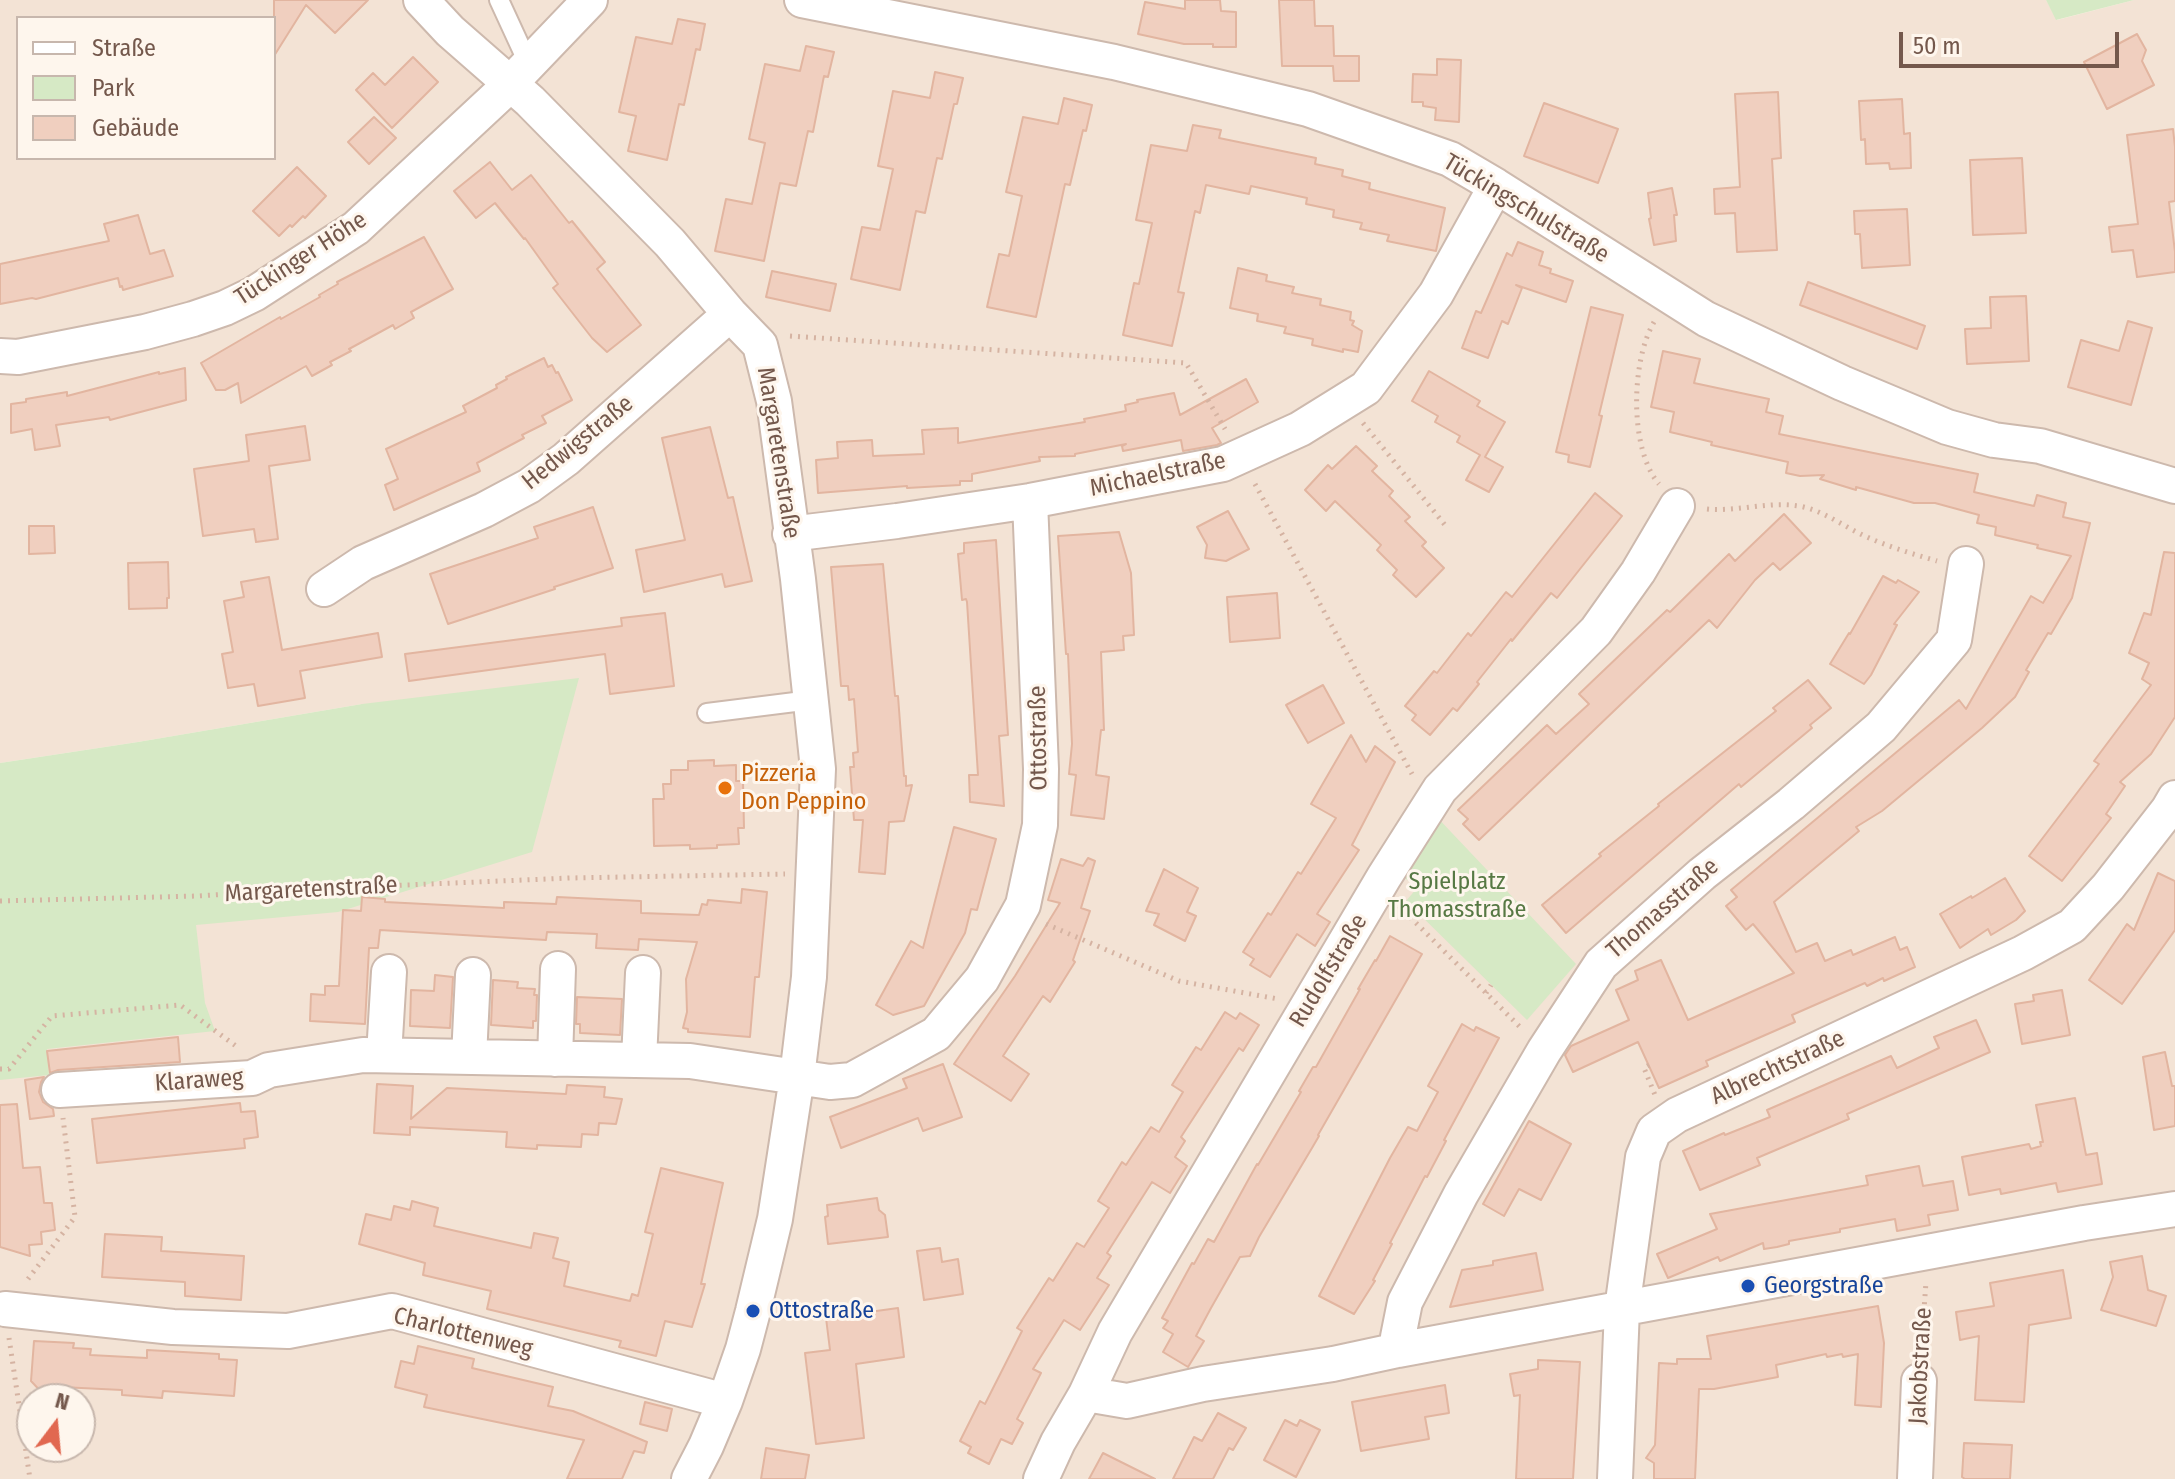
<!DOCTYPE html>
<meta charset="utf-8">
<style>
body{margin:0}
#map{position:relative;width:2175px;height:1479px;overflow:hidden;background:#fcf2e6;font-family:"Fira Sans Condensed",sans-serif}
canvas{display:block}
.legend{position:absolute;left:16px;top:16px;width:260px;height:144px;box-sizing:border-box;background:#fef6ed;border:2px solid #c7b7ad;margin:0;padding:10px 14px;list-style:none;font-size:24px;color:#74584c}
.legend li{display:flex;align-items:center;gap:16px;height:40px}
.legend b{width:40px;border:2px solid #c7b7ad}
.north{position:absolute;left:16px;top:1383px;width:80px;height:80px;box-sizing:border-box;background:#fef6ed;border:2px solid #c7b7ad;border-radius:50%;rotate:16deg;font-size:22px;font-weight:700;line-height:32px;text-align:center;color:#74584c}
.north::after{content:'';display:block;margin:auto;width:28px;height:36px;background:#e16850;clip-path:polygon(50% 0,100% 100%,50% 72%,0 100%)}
.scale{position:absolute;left:1899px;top:32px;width:220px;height:36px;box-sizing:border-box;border:4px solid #74584c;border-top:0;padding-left:10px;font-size:24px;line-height:28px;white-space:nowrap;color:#74584c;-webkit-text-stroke:6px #fef6ed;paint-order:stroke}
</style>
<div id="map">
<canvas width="2175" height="1479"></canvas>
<ul class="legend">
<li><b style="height:10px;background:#fff"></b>Straße</li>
<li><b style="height:22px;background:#d6e9c5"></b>Park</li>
<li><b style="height:22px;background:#f0cfbf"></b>Gebäude</li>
</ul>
<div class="north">N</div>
<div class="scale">50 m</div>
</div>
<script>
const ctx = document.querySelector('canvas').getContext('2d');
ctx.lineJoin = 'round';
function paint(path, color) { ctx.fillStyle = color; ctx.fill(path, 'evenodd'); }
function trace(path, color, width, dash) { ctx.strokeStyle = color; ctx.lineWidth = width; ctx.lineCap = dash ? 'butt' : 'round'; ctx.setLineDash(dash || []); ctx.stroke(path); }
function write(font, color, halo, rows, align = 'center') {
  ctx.font = font + ' "Fira Sans Condensed",sans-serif'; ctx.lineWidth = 6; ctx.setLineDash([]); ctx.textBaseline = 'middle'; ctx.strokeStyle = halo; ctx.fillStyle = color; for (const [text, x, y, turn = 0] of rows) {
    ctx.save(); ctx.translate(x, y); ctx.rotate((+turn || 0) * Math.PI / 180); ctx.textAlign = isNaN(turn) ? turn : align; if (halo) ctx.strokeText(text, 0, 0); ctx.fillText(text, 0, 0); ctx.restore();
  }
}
paint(new Path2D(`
 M0 0H2046L2057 20 2134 0H2175V1479H0V977L362 704 138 742 0 763ZM18 18H274V158H18ZM32 1399H80V1447H32Z`), '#f3e3d5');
paint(new Path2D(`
 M2046 0H2134L2056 20Z
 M579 678 532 852 338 912 196 925 205 1003 215 1031 47 1049 49 1075 0 1080V763L138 742 362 704Z
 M1434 814 1576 964 1527 1020 1406 901 1417 888 1399 873Z`), '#d6e9c5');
const building = new Path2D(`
 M274 0H368L335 33 306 5 274 56Z
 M1185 0H1220L1221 11 1236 12V47H1213V44H1184L1138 34 1145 2 1185 9Z
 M1279 0H1314L1315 26H1333L1334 56H1359V81H1334L1333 66H1282Z
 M678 19 705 24 700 50 696 49 684 105 679 104 667 160 628 151 636 116 619 112 636 37 672 44Z
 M2137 34 2146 50 2142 61 2154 85 2107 109 2084 62Z
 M806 46 834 52 828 77 824 76 813 132 808 131 796 186 780 183 764 261 715 251 726 199 752 204 765 143 749 139 765 64 800 71Z
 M413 57 438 82 392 128 356 90 373 73 385 85Z
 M1437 59 1461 60 1459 122 1435 120 1436 108 1423 106V102H1412L1413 74 1437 75Z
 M935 72 963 78 957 104H954L942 159 937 158 925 213 916 211 900 290 851 279 862 227 880 230 893 169 878 166 893 91 930 98Z
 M1778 92 1781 158 1772 159 1777 250 1737 252 1735 213 1715 214 1714 189 1740 187 1735 94Z
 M1064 98 1092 105 1086 131 1083 130 1070 185 1065 184 1036 317 987 307 999 254 1009 256 1022 196 1006 192 1023 117 1058 124Z
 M1902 99 1904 134 1910 133 1911 168 1890 169 1889 163 1866 164 1865 139 1861 140 1859 101Z
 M1544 103 1618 129 1598 183 1524 156Z
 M374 117 396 138 369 164 348 142Z
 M1193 125 1221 130 1219 138 1316 158 1315 164 1343 170 1342 176 1370 183 1369 189 1445 208 1436 251 1387 241 1389 235 1360 229 1362 223 1333 217 1334 210 1306 204 1307 198 1251 186 1249 194 1206 185 1200 213 1195 211 1178 292 1184 293 1172 346 1123 335 1134 283 1139 284 1152 223 1136 220 1151 145 1187 151Z
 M2173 129 2175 147V201L2169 202 2175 252V272L2137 277 2133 250 2112 252 2109 227 2138 224 2127 135Z
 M2022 158 2026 233 1973 235 1970 160Z
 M490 162 512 190 531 175 569 223 572 221 605 262 597 269 641 325 607 352 592 338 553 288 558 284 525 238 524 239 495 203 476 218 454 191Z
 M297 167 326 196 305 218 303 216 292 227 290 225 279 236 253 211Z
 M1672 188 1677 215H1674L1676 241 1654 245 1649 219 1651 218 1648 193Z
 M1907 209 1910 265 1862 268 1860 234H1855L1854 211Z
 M138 215 150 254 164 250 173 276 123 290 122 286 120 287 118 278 36 299 32 298 0 304V264L109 241 104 224Z
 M424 237 453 289 411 312 414 318 395 329 393 325 349 349 351 351 330 362 332 365 312 376 306 366 241 403 238 383 225 390H216L201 363 280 317 281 319 320 297 319 295 338 284 337 282Z
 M1518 242 1543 252 1539 265 1551 269 1550 273 1573 281 1566 302 1516 285 1522 288 1508 324 1502 321 1488 358 1462 348 1476 311 1481 313 1507 253 1512 256Z
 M1238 268 1267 275 1266 281 1294 287 1292 293 1321 299 1320 305 1351 312 1350 320 1354 321 1352 325 1362 331 1358 352 1343 349V352L1312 345 1313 339 1284 333 1286 327 1257 321 1258 314 1230 308Z
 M772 271 836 284 830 311 766 297Z
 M1808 282 1925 326 1917 349 1800 305Z
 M2026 296 2029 361 1967 364 1965 329 1991 328 1990 297Z
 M1591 307 1623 315 1599 415 1602 416 1590 467 1568 462 1569 455 1556 452Z
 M2128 321 2152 328 2131 405 2068 387 2081 340 2119 351Z
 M1663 351 1700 359 1694 383 1769 399 1766 412 1783 416 1779 434 1978 474 1974 492 2034 506 2037 495 2066 503 2063 517 2090 523 2072 598 2051 634 2048 633 2026 670 2029 672 2015 697 1982 728 1882 811 1856 827 1859 831 1774 902 1796 952 1817 943 1825 961 1851 950 1853 955 1895 937 1900 950 1907 947 1915 967 1884 981 1883 978 1867 986 1865 983 1792 1015 1795 1022 1706 1061 1708 1066 1659 1088 1638 1042 1573 1072 1565 1055 1571 1046 1629 1020 1616 990 1638 980 1635 971 1661 960 1688 1020 1794 973 1753 924 1746 930 1726 906 1737 897 1731 890 1959 700 1966 709 2031 596 2043 603 2071 556 2037 548 2038 545 1995 535 1996 527 1977 523 1979 515 1935 503H1914L1856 487V490L1820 479 1824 475 1800 476 1786 473 1788 462 1711 445 1712 442 1670 432 1674 412 1651 407Z
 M544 358 548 367 552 365 556 373 558 372 572 400 542 416 546 423 522 435 524 438 477 463 480 471 394 510 385 485 398 479 386 449 466 412 463 406 497 388 496 385 507 379 506 377Z
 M185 368 186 400 110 420 109 417 56 425 60 446 35 450 32 429 11 433V404L26 402V399L67 392V396L159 372V374Z
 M1429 371 1480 401 1477 406 1505 422 1485 457 1503 467 1489 492 1466 480 1480 455 1457 442 1460 436 1435 422 1438 416 1412 401Z
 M1246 379 1258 402 1212 428 1221 443 1217 445 1183 451 1181 440 1123 451 1122 446 1126 444 1075 454V456L1039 457 1040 461 972 474V481H960V485L907 488V486L818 493 816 460 838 458 837 442 872 440 873 456 924 454 922 430 958 428V443L1085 422 1084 419 1126 411 1125 405 1138 402 1137 400 1174 393 1180 415Z
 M305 426 310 460 269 466 278 539 256 542 254 529 203 536 194 469 249 461 246 435Z
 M710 427 728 498 733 497 752 581 725 587 722 574 644 592 636 550 685 540 662 438Z
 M1356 446 1377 466 1372 471 1393 491 1389 496 1410 517 1405 521 1426 542 1422 546 1444 568 1416 597 1393 575 1397 570 1377 550 1381 545 1335 501 1326 511 1305 490 1328 465 1332 469Z
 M1595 493 1622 516 1557 598 1551 593 1512 641 1511 639 1477 682 1479 684 1457 711 1453 708 1430 735 1412 720 1416 715 1405 706 1434 671 1437 673 1468 633 1471 636 1506 592 1512 597Z
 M593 507 613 568 554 587 555 589 448 624 430 574 538 538 534 527Z
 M1228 511 1249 549 1226 561 1205 558 1207 545 1197 527Z
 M1784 514 1811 543 1780 570 1773 563 1755 580 1717 628 1709 620 1479 840 1463 824 1468 819 1458 810 1547 725 1556 734 1589 704 1579 694 1667 610 1670 612 1729 554 1735 561Z
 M29 526H54L55 553 29 554Z
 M1119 532 1131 573 1134 635 1123 636 1124 650 1101 652 1104 730H1101L1096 775 1109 777 1104 819 1071 815 1076 775 1069 774 1072 744 1068 654H1066L1058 536Z
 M996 540 1008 735 999 736 1004 806 970 802 969 775H978L967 602 966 599 962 600 958 554 964 553V543Z
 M2164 552 2175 553V717L2151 754 2120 782 2125 786 2106 814 2111 818 2062 881 2029 856 2099 764 2094 761 2151 685 2142 679 2149 663 2129 653 2144 613 2151 615Z
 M168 562 169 598H167V608L129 609 128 563Z
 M883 564 895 696H898L904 776H906V786L912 785 904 821 889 822 885 874 859 872 863 820H854L850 767H854L853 753 858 752 854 699 849 700 848 686H841L831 567Z
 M1883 576 1896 583 1898 580 1919 592 1894 624 1897 625 1871 675 1864 684 1830 664 1849 633 1850 634Z
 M269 577 282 650 378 633 382 657 300 671 305 698 258 706 254 684 228 688 222 654 233 652 224 601 244 597 241 582Z
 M1277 593 1280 638 1230 642 1227 597Z
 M665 613 674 686 610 694 605 654 409 681 405 654 622 626 621 618Z
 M1808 680 1831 708 1810 725 1812 728 1741 787 1739 784 1566 933 1542 905 1601 856 1599 854 1659 806 1658 804 1776 711 1773 708Z
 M1323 685 1344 723 1308 743 1286 705Z
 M1351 735 1366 762 1375 746 1395 762 1352 845 1359 850 1317 914 1330 922 1315 946 1297 934 1270 977 1250 965 1254 959 1243 952 1268 913 1271 915 1298 872 1301 874 1336 818 1311 804Z
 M714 760V766L736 765V781H743L744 828H738L739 844 717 845V848L690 849V845L654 846 653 799H664L663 784H671V770H688V761Z
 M954 827 996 839 977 910 971 909 965 933 924 1006 893 1015 876 1005 911 941 923 948Z
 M1088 858 1095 861 1081 908 1090 911 1073 960 1075 962 1050 1002 1043 996 1003 1056 1029 1074 1011 1101 954 1064 1015 976 1060 903 1048 900 1061 859 1083 866Z
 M1164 869 1198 888 1187 912 1196 916 1185 941 1154 925 1159 914 1146 911Z
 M2158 873 2175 881V930L2122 1004 2089 980 2127 924 2134 930Z
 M2005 878 2025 911 2016 920 1991 935 1988 929 1960 948 1940 914 1971 896 1972 898Z
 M742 889 767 892 759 977H755L750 1037 688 1032V1029L683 1028 687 1012 686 979 697 942 639 939 638 950 596 948 597 934 547 932 546 940 380 930 378 948H369L365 1024 310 1021 311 994 325 995V986H339L343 910 361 911 362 897 385 899V902L504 908V902L556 904 557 897 641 901V913L699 915 702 904 707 905 708 900 741 903Z
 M1390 936 1422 954 1318 1135 1319 1136 1312 1148 1259 1237 1250 1256 1240 1257 1211 1308 1196 1336 1204 1341 1188 1367 1163 1352 1173 1334 1163 1328 1168 1321 1162 1318 1192 1263 1194 1264 1208 1239 1214 1242 1257 1164 1258 1165 1301 1092 1299 1091 1313 1067H1316L1360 989H1358L1375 960 1376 961Z
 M435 975 453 977 450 1028 410 1026 411 990 434 991Z
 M493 980 518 982 517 988 535 989 534 995H537L536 1021H533V1028L491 1025Z
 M2062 990 2070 1035 2022 1044 2015 1004 2034 1001 2033 995Z
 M577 997 622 999 620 1035 580 1033V1024H576Z
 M1225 1012 1236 1019 1240 1013 1259 1025 1243 1051 1239 1048 1181 1137 1185 1141 1175 1157 1187 1166 1170 1193 1152 1182 1107 1253 1111 1256 1097 1278 1109 1285 1080 1330 1064 1320 1033 1369 1041 1373 1017 1419 1023 1423 1012 1444 1001 1439 989 1464 968 1453 971 1447 960 1441 980 1401 985 1404 1022 1331 1017 1328 1049 1278 1053 1281 1077 1243 1084 1247 1109 1208 1098 1201 1122 1162 1126 1165 1151 1127 1159 1132 1183 1092 1172 1085 1196 1047 1201 1050Z
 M1976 1020 1990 1052 1847 1114 1849 1119 1757 1158 1760 1165 1700 1190 1683 1151 1724 1133 1725 1135 1770 1117 1767 1110 1891 1056 1897 1068 1939 1048 1934 1037Z
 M1462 1024 1474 1031 1476 1027 1499 1038 1444 1140 1446 1141 1427 1177 1425 1176 1390 1243 1392 1244 1373 1280 1375 1281 1354 1314 1319 1296 1390 1158 1408 1127 1417 1131 1438 1092 1428 1086Z
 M178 1037 180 1062 58 1070 50 1073 47 1051Z
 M2165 1052 2172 1086H2175V1126L2154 1130 2143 1057Z
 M943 1064 962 1117 923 1131 918 1118 841 1148 830 1117 907 1088 903 1079Z
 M44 1077 41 1082 39 1092 43 1102 53 1109 54 1116 30 1119 25 1080Z
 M377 1084 413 1086 411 1119 447 1088 566 1094 567 1085 605 1087 604 1097 622 1099 616 1124 599 1123 598 1135 582 1134 581 1147 537 1145V1149L506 1147 507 1132 410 1127V1135L374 1133Z
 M2075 1098 2086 1155 2097 1153 2102 1184 2058 1192 2056 1183 2001 1194 2000 1189 1969 1195 1962 1157 2029 1144 2031 1149 2041 1146 2040 1142H2043L2036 1105Z
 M240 1103 241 1112 255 1111 258 1137 244 1139 245 1148 97 1163 92 1119Z
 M17 1104 23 1168 40 1167 44 1203H52L55 1230 41 1232 42 1244 29 1245 30 1256 0 1247V1105Z
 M1529 1121 1571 1144 1541 1200 1519 1189 1504 1216 1483 1204Z
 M1919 1166 1923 1186 1953 1181 1958 1210 1928 1215 1930 1225 1897 1231 1895 1219 1840 1229V1232L1789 1241V1244L1777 1247 1764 1249 1763 1243 1720 1261 1718 1257 1668 1278 1657 1254 1717 1229 1710 1214 1868 1185 1866 1176Z
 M661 1168 723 1183 701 1284H705L692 1327 665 1321 656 1356 619 1347 621 1341 487 1309 491 1291 423 1275 425 1263 359 1244 366 1214 391 1220 394 1206 410 1210 412 1201 438 1208 434 1226 531 1248 534 1233 558 1238 553 1258 569 1262 564 1286 630 1301 632 1294 638 1296 653 1234 645 1232Z
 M877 1198 879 1210 885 1215 888 1237 828 1244 825 1217 828 1216 827 1205Z
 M105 1234 162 1237 161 1251 244 1256 241 1300 185 1296V1282L102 1277Z
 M940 1248 942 1262 958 1259 963 1294 924 1300 917 1251Z
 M1536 1253 1543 1290 1450 1307 1462 1270 1493 1265V1261Z
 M2142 1256 2148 1290 2166 1296 2156 1326 2101 1310 2113 1277 2110 1262Z
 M2063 1270 2071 1318 2029 1325 2024 1402 1975 1400 1979 1336 1960 1340 1956 1312 1994 1306 1990 1283Z
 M1878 1306 1884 1343 1881 1407 1855 1405 1858 1354 1843 1357 1842 1354 1827 1357 1826 1354 1776 1365 1778 1377 1714 1389H1699L1695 1479H1654V1463L1646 1458 1655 1445 1659 1363 1677 1364V1359H1711L1707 1336Z
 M898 1308 904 1357 856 1364 864 1438 816 1444 805 1353 830 1350 826 1318Z
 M34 1341 74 1343 73 1348 91 1349 90 1355 147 1358V1350L219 1354V1359L237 1360 234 1396 163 1391 162 1398 122 1395V1390L61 1387 48 1399 31 1381Z
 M418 1346 474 1359 472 1368 553 1387 548 1406 573 1411 647 1442 644 1453 634 1451 622 1479H567L584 1440 424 1407 427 1395 395 1387 401 1361 414 1364Z
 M1538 1360 1580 1362 1573 1479H1516L1520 1395 1514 1396 1510 1374 1538 1369Z
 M1445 1385 1449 1413 1425 1417 1429 1439 1361 1451 1352 1402Z
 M645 1402 672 1409 667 1431 640 1424Z
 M1218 1413 1246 1428 1233 1450 1229 1448 1213 1479H1173L1194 1437 1202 1441Z
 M1285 1420 1297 1426 1300 1420 1320 1430 1296 1477 1264 1460Z
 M1964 1443 2012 1445 2010 1479H1965L1962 1477Z
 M766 1448 809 1455 805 1479H761Z
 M1103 1453 1155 1479H1089Z`);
paint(building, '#f0cfbf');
trace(building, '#e2b5a0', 2);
const service = new Path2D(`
 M499 0 528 63
 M707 713 811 700`);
const minor = new Path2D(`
 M421 0 450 31 530 101 670 243 730 314 760 345 774 401 798 579 818 769 809 977 797 1077 775 1219 753 1311 743 1349 725 1401 706 1446 689 1479
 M802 0 1114 62 1308 109 1450 159 1496 186 1706 319 1842 383 1947 427 1994 440 2040 446 2175 486
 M0 356 18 357 145 332 193 319 225 308 254 294 356 228 500 94 590 0
 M790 534 897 521 1030 501 1223 464 1300 429 1366 388 1436 294 1496 186
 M324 589 363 563 484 510 529 486 566 459 730 314
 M384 1055 389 972
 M469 1057 473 975
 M555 1059 558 969
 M639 1060 643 973
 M59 1090 252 1078 269 1070 363 1055 690 1061 830 1082 852 1080 936 1034 982 979 1023 905 1040 825 1041 769 1030 501
 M5 1309 173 1327 288 1331 392 1311 725 1401
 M1398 1350V1337L1405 1302 1461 1194 1544 1051 1601 964 1702 874 1791 804 1881 727 1954 640 1966 564
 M1086 1394 1127 1401 1203 1384 1333 1364 1398 1350 2084 1223 2175 1209
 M1041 1479 1058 1442 1086 1394 1115 1332 1384 877 1440 789 1596 631 1638 572 1677 506
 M1615 1479 1622 1309 1643 1157 1654 1131 1677 1115 2023 953 2072 926 2108 887 2168 810 2175 798
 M1915 1479 1919 1381`);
trace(service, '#cdb9ad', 22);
trace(minor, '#cdb9ad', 38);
trace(new Path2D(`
 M1654 322C1631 361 1629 449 1659 484
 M790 336 1186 363 1225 429
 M1363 423 1445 525
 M1255 484 1412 774
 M1707 509C1737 512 1769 501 1799 506 1825 511 1844 527 1867 537 1889 547 1913 554 1937 561
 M0 901 198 896 290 890 570 878 785 874
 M1399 906 1522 1029
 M1046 924 1179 981 1278 999
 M1486 993 1491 985
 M1649 1065 1644 1068 1655 1095
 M0 1069H9L52 1016 180 1005 236 1046
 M28 1279 75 1217 63 1118
 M9 1338 30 1479
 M1921 1352 1926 1282`), '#d5b3a2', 5, [2, 6]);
trace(service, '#fff', 18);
trace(minor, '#fff', 34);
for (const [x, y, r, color] of [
 [725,788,8,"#e8710a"],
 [1748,1286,8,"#1a4fb4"],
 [753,1311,8,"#1a4fb4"]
]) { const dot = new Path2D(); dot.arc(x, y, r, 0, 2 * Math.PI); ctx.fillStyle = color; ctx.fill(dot); trace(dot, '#fef6ed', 3); }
write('24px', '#74584c', '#fef6ed', [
 ["Tückingschulstraße",1526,209,31],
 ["Tückinger Höhe",301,259,-33],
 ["Hedwigstraße",578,443,-39],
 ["Margaretenstraße",778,453,81],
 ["Michaelstraße",1158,475,-12],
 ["Ottostraße",1039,738,-91],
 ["Margaretenstraße",311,890,-3],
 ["Thomasstraße",1663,909,-41],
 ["Rudolfstraße",1329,971,-59],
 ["Albrechtstraße",1778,1068,-25],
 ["Klaraweg",199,1081,-4],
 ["Charlottenweg",463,1333,14],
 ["Jakobstraße",1921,1366,-87]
]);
write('24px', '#c56008', '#fef6ed', [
 ["Pizzeria",741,774],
 ["Don Peppino",741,802]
], 'left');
write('24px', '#577944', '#fef6ed', [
 ["Spielplatz",1457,882],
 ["Thomasstraße",1457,910]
]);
write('24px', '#164399', '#fef6ed', [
 ["Georgstraße",1764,1286],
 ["Ottostraße",769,1311]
], 'left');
</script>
